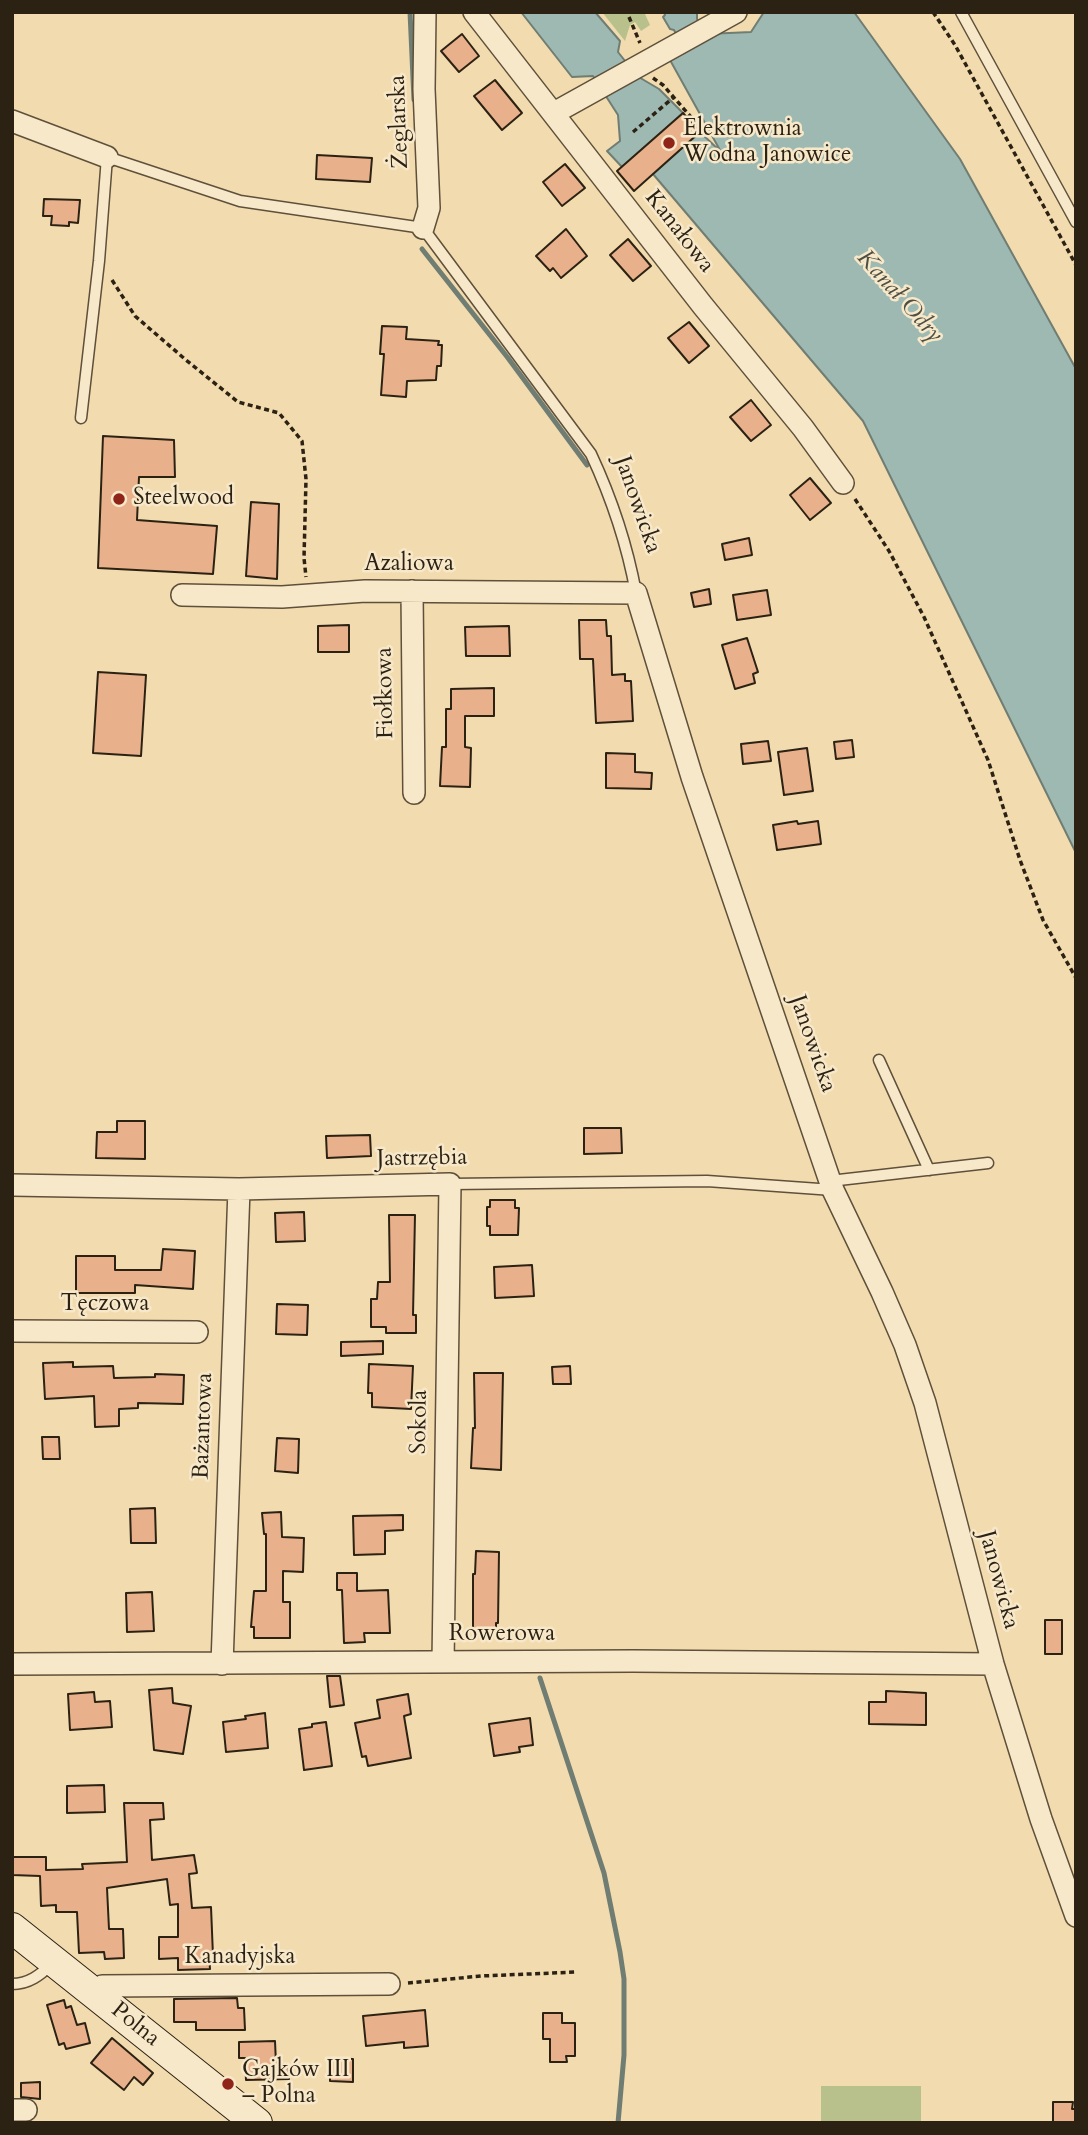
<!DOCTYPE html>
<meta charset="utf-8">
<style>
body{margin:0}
#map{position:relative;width:1088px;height:2135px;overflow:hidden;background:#f2dbae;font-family:Cardo,serif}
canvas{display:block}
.frame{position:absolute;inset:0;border:14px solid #2c2214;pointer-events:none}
</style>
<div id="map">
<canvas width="1088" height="2135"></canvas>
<div class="frame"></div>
</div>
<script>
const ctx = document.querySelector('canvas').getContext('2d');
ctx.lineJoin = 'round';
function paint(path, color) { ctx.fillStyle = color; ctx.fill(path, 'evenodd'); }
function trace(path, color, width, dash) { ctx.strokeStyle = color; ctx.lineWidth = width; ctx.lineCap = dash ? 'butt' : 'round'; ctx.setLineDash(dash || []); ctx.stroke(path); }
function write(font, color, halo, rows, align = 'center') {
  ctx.font = font + ' Cardo,serif'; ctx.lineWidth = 5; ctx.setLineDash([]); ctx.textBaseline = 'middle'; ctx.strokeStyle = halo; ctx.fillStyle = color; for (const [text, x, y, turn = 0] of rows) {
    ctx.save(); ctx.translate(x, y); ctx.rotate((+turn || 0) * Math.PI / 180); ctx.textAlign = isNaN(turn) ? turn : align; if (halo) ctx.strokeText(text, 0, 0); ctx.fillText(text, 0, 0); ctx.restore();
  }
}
paint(new Path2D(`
 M602 12H648L645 14 650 25 641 31 635 22 630 25 625 41Z
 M821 2086H921V2123H821Z`), '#b8c18c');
const water = new Path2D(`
 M521 12H595L620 41 618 52 637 76 659 89 683 113 622 167 607 151 620 141 618 115 593 76 572 77Z
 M664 12H697V19L707 34 751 32 764 12H854L960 159 1076 369V853L863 421 653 174 700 132 721 152 670 60 683 48 674 30 670 29 663 17 665 15Z`);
paint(water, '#9db9b2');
trace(water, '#707d73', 2);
trace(new Path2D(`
 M410 12 414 100
 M422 249 508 358 587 465
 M540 1678 604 1873 620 1952 624 1979V2055L618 2123`), '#707d73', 5);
const building = new Path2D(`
 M462 34 479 56 459 72 441 51Z
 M495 80 522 113 502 130 474 96Z
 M683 113 700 132 634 191 617 171Z
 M317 155 372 158 370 182 316 179Z
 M565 164 585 188 562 206 543 182Z
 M44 199 80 200 78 223 69 222V226L51 225 52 216H43Z
 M566 229 587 256 561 278 553 268 550 271 536 256Z
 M628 239 651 266 633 281 610 255Z
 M689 322 709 346 689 363 668 338Z
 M382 326 407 327 406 339 439 341 438 345H442L441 366H437L436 380 407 381 406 397 381 395 384 354H380Z
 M751 400 771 425 751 441 730 417Z
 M103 436 174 440 175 477H139L137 520 217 526 213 574 98 568Z
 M810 478 831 503 810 520 790 495Z
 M251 502 279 504 277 579 246 576Z
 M749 538 752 555 725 560 722 544Z
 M709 589 711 604 694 607 691 593Z
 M767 590 771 615 737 620 733 595Z
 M579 620H606L607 636H611L612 675 625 674V681H631L633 721 596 723 593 659H580Z
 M349 625V652H318V626Z
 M509 626 510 656H466L465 627Z
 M747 638 758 672 753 674 755 683 735 689 722 645Z
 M98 672 146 675 141 756 93 753Z
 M494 688V716H465V747L471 748 470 787 440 786 442 747H446V709H451V689Z
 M852 740 854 757 836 759 834 742Z
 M768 741 771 761 743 764 741 744Z
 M807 748 813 791 784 795 778 752Z
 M606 753 635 754V772L652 773 651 789 606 788Z
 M797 821 798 824 818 821 821 844 777 850 773 825Z
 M117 1121H145V1159L96 1158 97 1132H117Z
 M584 1128H621L622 1153 584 1154Z
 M370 1135 371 1156 327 1158 326 1136Z
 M490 1200H515V1208H519L518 1235H490V1226H487V1207H490Z
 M304 1212 305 1241 276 1242 275 1213Z
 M389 1215H415L413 1315H416V1333H386V1327H371V1299H377L378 1282H390Z
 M163 1249 195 1251 193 1289 135 1285V1293H76V1256H115V1270H161Z
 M532 1265 534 1296 495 1298 494 1267Z
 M277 1304 308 1305 307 1335 276 1334Z
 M383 1341V1354L341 1356V1342Z
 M73 1362V1367L113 1366 114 1378 155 1377V1374L184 1375 183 1404 138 1403V1408L119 1409V1426L95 1427 94 1396 45 1399 43 1363Z
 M369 1364 413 1366 411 1409 372 1407V1393H368Z
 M570 1366 571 1384H553L552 1367Z
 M474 1373H503L501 1470 471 1468 473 1428H475Z
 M42 1437H59L60 1459H43Z
 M277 1438 299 1439 298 1473 275 1471Z
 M155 1508 156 1543H131L130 1509Z
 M281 1512 282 1537 304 1538 303 1572 283 1571V1602H290V1638H254V1627H251L254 1591H266V1534H264L262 1513Z
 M403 1515V1530L385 1531V1554L354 1555 353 1516Z
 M476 1551 499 1552 498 1623H496V1632H473V1574H475Z
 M337 1573H357V1591L388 1590 390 1633H364L365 1642 344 1643 342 1590H337Z
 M152 1592 154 1631 127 1632 126 1593Z
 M1045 1620H1062V1654H1045Z
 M327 1676H340L344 1705 330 1707Z
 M172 1688 173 1703 191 1706 183 1754 154 1750 149 1690Z
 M886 1691 926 1693V1725L869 1724V1702H886Z
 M94 1692 95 1702 110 1701 112 1727 70 1730 68 1694Z
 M408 1694 411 1714 404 1716 411 1758 368 1766 366 1756 362 1757 355 1723 380 1718 377 1700Z
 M265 1713 268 1748 226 1752 223 1722 246 1719 245 1716Z
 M530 1718 533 1745 519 1747 520 1752 494 1756 489 1724Z
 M326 1722 332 1766 304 1770 299 1729 312 1727V1724Z
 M104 1785 105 1812 67 1813V1786Z
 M124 1803H163L164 1819 150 1820 152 1860 194 1855 197 1873 189 1874 192 1908 211 1907 213 1956H209L210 1969 178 1970V1958L159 1959V1937H178V1904L170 1905 167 1879 107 1888 109 1929H123L124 1958 105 1959 104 1952 79 1953 77 1912H56V1905L41 1906 40 1876 12 1875V1857H46V1870L83 1869 82 1864 127 1862Z
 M237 1998 238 2008H244L245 2030H196V2022H174V1999Z
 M64 2000 66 2008 71 2006 77 2025 85 2023 90 2043 66 2049 64 2043 59 2045 47 2005Z
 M425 2010 428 2046 404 2048V2042L366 2046 363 2016Z
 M543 2013H562V2023H575V2056H566L567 2062H550V2039H543Z
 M112 2038 153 2073 143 2085 134 2077 124 2090 91 2063Z
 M275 2041 276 2064H288L289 2079 246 2080 245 2058H239V2042Z
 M330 2058 353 2059V2082L330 2081Z
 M40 2082V2099L21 2097V2083Z
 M1053 2102H1073L1072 2109H1076V2123H1053Z`);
paint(building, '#e9b18b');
trace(building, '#2c2214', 2);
const lane = new Path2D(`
 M961 12 1076 222
 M81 418 99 261 107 157 240 201 423 228 591 454C612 499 627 544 636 593
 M879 1060 929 1170
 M830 1181 988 1163
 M450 1184 707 1181 833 1190
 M12 1984C29 1984 40 1975 52 1964`);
const street = new Path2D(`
 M474 12 703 306 803 428 843 483
 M554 113 736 12
 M12 121 107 157
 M423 228 429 208 424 89 425 12
 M412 591 414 793
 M182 595 282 597 365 591 636 593 692 777 833 1190 882 1292 905 1345 925 1403 993 1664 1041 1819 1076 1916
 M12 1185 239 1189 450 1184 443 1662
 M12 1331 197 1332
 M12 1664 633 1661 993 1664
 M222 1664 239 1189
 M93 1993 102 1986 389 1984
 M12 2110H26`);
const secondary = new Path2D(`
 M12 1928 257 2123`);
trace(lane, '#5e503a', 13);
trace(street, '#5e503a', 24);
trace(secondary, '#2c2214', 32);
trace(new Path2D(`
 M933 12 955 45 1076 265
 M629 17 640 43
 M653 78 663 85 704 132
 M633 132 674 97
 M112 280 135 316 186 360 238 402 279 413 302 441 306 479 304 558 306 577
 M855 499 889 551 924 617 988 760 1020 860 1043 920 1076 978
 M408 1983 481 1976 577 1972`), '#2c2214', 3.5, [5, 3.5]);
trace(lane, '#f7e8ca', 10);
trace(street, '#f7e8ca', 21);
trace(secondary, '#f7e8ca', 30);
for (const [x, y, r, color] of [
 [669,143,7,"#8f2418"],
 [119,499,7,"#8f2418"],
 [228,2084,7,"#8f2418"]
]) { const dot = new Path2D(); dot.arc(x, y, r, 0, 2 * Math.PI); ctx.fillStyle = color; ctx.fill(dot); trace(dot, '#f7e8ca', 2.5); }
write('23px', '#2c2214', '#f7e8ca', [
 ["Żeglarska",400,122,-92],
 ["Kanałowa",679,232,52],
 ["Janowicka",637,505,71],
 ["Azaliowa",409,565],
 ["Fiołkowa",386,693,-91],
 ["Janowicka",812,1044,71],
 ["Jastrzębia",422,1159,-1],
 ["Tęczowa",105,1305],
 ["Sokola",420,1422,-89],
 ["Bażantowa",204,1426,-88],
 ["Janowicka",998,1580,75],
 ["Rowerowa",502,1635],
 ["Kanadyjska",240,1958],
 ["Polna",135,2025,39]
]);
write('23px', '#2c2214', '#f7e8ca', [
 ["Elektrownia",683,130],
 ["Wodna Janowice",683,156],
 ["Steelwood",133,499],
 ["Gajków III",242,2071],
 ["– Polna",242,2097]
], 'left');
write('italic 24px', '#4e4f43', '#f7e8ca', [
 ["Kanał Odry",899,297,48]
]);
</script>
